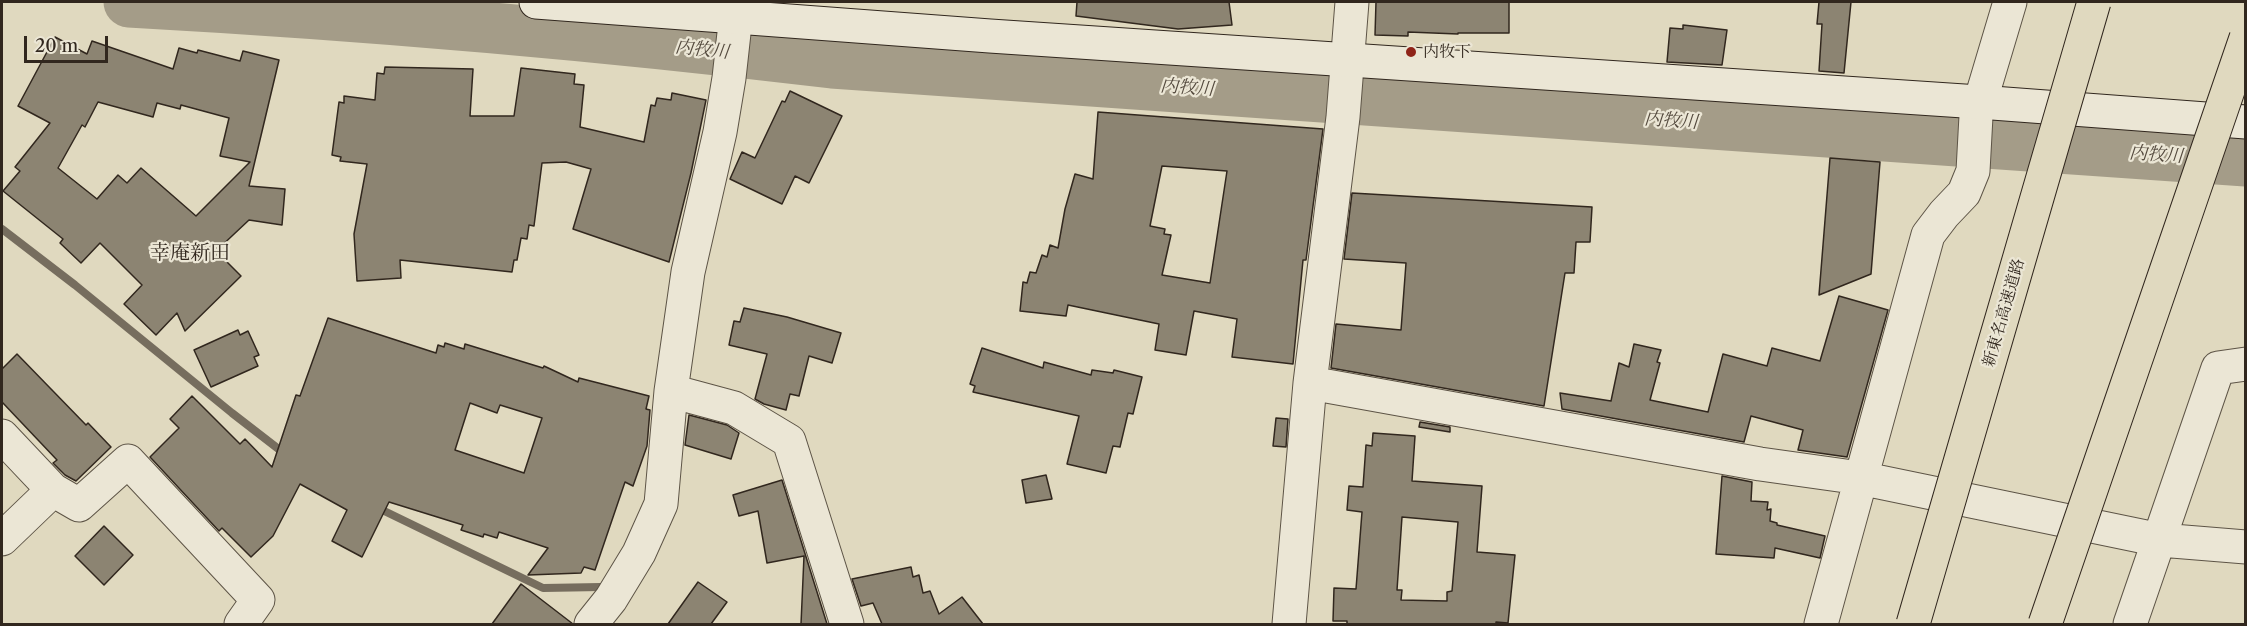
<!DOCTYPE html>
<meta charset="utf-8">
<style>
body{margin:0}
#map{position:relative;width:2247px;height:626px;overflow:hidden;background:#e0d9bf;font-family:"Libre Caslon Text",serif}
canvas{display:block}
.frame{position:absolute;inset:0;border:3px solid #31271e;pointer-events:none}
.scale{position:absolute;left:24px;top:36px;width:84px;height:27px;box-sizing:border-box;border:3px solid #31271e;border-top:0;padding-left:8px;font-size:18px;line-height:21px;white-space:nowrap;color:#31271e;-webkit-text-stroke:4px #ebe6d5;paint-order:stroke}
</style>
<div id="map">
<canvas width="2247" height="626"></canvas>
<div class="frame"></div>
<div class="scale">20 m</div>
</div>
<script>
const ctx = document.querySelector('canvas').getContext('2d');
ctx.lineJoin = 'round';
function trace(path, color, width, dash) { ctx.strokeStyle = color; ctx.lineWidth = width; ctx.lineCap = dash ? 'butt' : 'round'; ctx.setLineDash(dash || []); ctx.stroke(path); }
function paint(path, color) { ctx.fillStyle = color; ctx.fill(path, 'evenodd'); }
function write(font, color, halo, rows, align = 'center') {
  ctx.font = font + ' "Libre Caslon Text","Noto Serif JP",serif'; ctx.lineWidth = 4.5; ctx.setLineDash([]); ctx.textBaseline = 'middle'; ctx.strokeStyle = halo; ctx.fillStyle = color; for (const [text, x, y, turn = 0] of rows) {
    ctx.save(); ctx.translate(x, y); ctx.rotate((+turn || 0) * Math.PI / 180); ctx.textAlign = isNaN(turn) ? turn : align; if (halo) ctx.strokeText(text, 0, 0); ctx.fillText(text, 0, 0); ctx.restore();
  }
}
trace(new Path2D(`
 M2 229 75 285 232 413 285 454
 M376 507 543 588 601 587`), '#766d5e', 8);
trace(new Path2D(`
 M129 2C364 15 598 35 832 63L2246 161`), '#a49c88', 51);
const building = new Path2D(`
 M1077 2H1229L1232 25 1178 29 1076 16Z
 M1376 2H1509V33H1458V34L1408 32V36L1375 35Z
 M1819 2H1851L1844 73 1819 71 1822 24H1817Z
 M1683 25 1727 30 1722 65 1667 62 1670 28 1683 29Z
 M55 37 87 54 92 41 173 69 179 48 197 53 198 50 240 61 243 51 279 60 249 186 285 189 282 225 249 220 216 251 241 276 185 331 177 313 156 335 124 304 142 285 100 243 81 263 60 243 63 239 3 191 20 171 15 167 50 123 18 106ZM98 102 153 117 157 103 180 109 181 105 229 118 220 156 250 162 196 216 141 168 127 183 118 175 97 199 58 168 82 125 85 127Z
 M385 67 473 69 470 116H514L521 68 575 74 574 84 584 85 580 127 644 142 651 105 655 106 657 98 671 100 672 93 706 100 691 173 669 262 573 229 591 169 566 162 542 163 534 226 529 225 527 239 521 238 517 260H514L512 272 400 260 401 278 357 281 354 234 367 164 340 161 341 157 332 155 339 102 344 103V96L375 100 377 73 384 74Z
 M790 91 842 116 809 183 795 176 782 204 730 179 742 152 755 158 782 101 785 102Z
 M1098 112 1323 129 1306 260H1303L1293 364 1232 357 1237 319 1194 311 1186 355 1155 350 1159 324 1068 305 1066 316 1020 311 1023 282 1027 283 1030 272 1036 273 1042 255 1047 257 1050 245 1058 248 1065 209 1075 174 1093 179ZM1162 166 1227 171 1210 283 1162 275 1171 235 1164 234 1165 229 1150 226Z
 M1830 158 1880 162 1871 274 1819 295Z
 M1352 193 1592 207 1590 242H1576L1574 273H1565L1544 406 1331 368 1336 324 1401 330 1406 263 1344 259Z
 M1839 296 1888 310 1847 457 1798 450 1803 430 1751 416 1744 442 1562 409 1560 393 1611 401 1619 363 1629 367 1634 344 1661 350 1657 362 1660 363 1650 400 1708 412 1723 354 1767 366 1772 348 1820 361Z
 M744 308 787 317 841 333 832 363 809 356 799 396 790 394 786 410 764 404 755 399 767 354 729 345 734 321 740 322Z
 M328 318 436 353 438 345 444 347 445 343 464 349 465 344 543 368 544 366 578 382 579 378 649 396 646 409 650 410 647 446 633 486 625 482 595 570 584 567 581 573 528 575 548 548 499 532 497 538 484 534 483 537 461 530 463 525 389 502 362 557 332 541 347 510 300 484 273 536 251 557 222 528 219 531 150 457 179 428 170 419 192 396 240 444 245 439 272 467 296 395 300 396ZM470 403 497 413 500 405 542 418 524 473 455 450Z
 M238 330 240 335 248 331 259 355 254 357 258 366 211 387 194 350Z
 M982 348 1043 368 1044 362 1091 375 1092 370 1113 373 1114 370 1142 377 1133 414 1128 413 1120 447 1113 446 1106 473 1067 464 1079 416 973 392 975 386 970 384Z
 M17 354 86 425 88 423 111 447 76 481 65 475 53 463 57 460 2 402V369Z
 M689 415 727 425 739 433 731 459 685 445Z
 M1276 418 1288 419 1286 447 1273 446Z
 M1420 422 1450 427V432L1419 427Z
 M1373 433 1415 436 1412 481 1482 486 1477 552 1515 555 1508 623 1496 622V624H1347V621H1333L1334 588 1356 589 1362 512 1347 510 1349 486 1363 487 1366 445 1372 446ZM1402 517 1458 522 1452 591 1447 592V601L1401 600 1402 590H1397Z
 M1046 475 1052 499 1026 503 1022 480Z
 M1722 476 1752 482 1751 501 1768 502 1767 510 1771 509 1770 521 1777 523V525L1825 536 1820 558 1775 548 1774 558 1716 554Z
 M782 480 827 624H801L804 556 767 563 758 511 739 516 733 495Z
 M104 526 133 555 104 585 75 556Z
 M911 567 913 577 919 575 923 593 930 591 939 614 962 597 983 624H882L873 603 861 606 852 579Z
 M698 582 727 602 711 624H668Z
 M521 584 573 624H492Z`);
paint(building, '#8c8472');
trace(building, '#31271e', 1.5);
const street = new Path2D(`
 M1310 383 1760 464 1860 478 2160 540 2246 547
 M671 391 734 408 789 441 847 624
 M2 436 53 490 79 505 128 461 258 600 241 624
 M2 539 53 490
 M591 624 611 599 639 553 661 504 671 391 688 272 720 132 729 78 736 15
 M1289 624 1310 383 1343 117 1352 2
 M1821 624 1928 235 1944 214 1964 193 1973 171 1976 116 2010 2
 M2130 624 2218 368 2246 364`);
const secondary = new Path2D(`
 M536 2 990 36 1979 102 2246 122`);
trace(street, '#5d5446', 35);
trace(secondary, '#31271e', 35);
trace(street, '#ebe6d5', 33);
trace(secondary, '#ebe6d5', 33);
const highwayBridge = new Path2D(`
 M1913 624 2094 2
 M2045 624 2246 38`);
trace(highwayBridge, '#31271e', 35, []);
trace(highwayBridge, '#e0d9bf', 33);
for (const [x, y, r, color] of [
 [1411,52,6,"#8f2418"]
]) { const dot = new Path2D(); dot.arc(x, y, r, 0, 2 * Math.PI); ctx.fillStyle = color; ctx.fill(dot); trace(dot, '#ebe6d5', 2); }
write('16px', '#31271e', '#ebe6d5', [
 ["内牧下",1423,52]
], 'left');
write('16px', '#31271e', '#ebe6d5', [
 ["新東名高速道路",2004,313,-74]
]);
write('italic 18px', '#544a3e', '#ebe6d5', [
 ["内牧川",702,50,6],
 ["内牧川",1187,88,4],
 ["内牧川",1671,121,4],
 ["内牧川",2156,155,4]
]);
write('20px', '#31271e', '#ebe6d5', [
 ["幸庵新田",190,253]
]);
</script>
